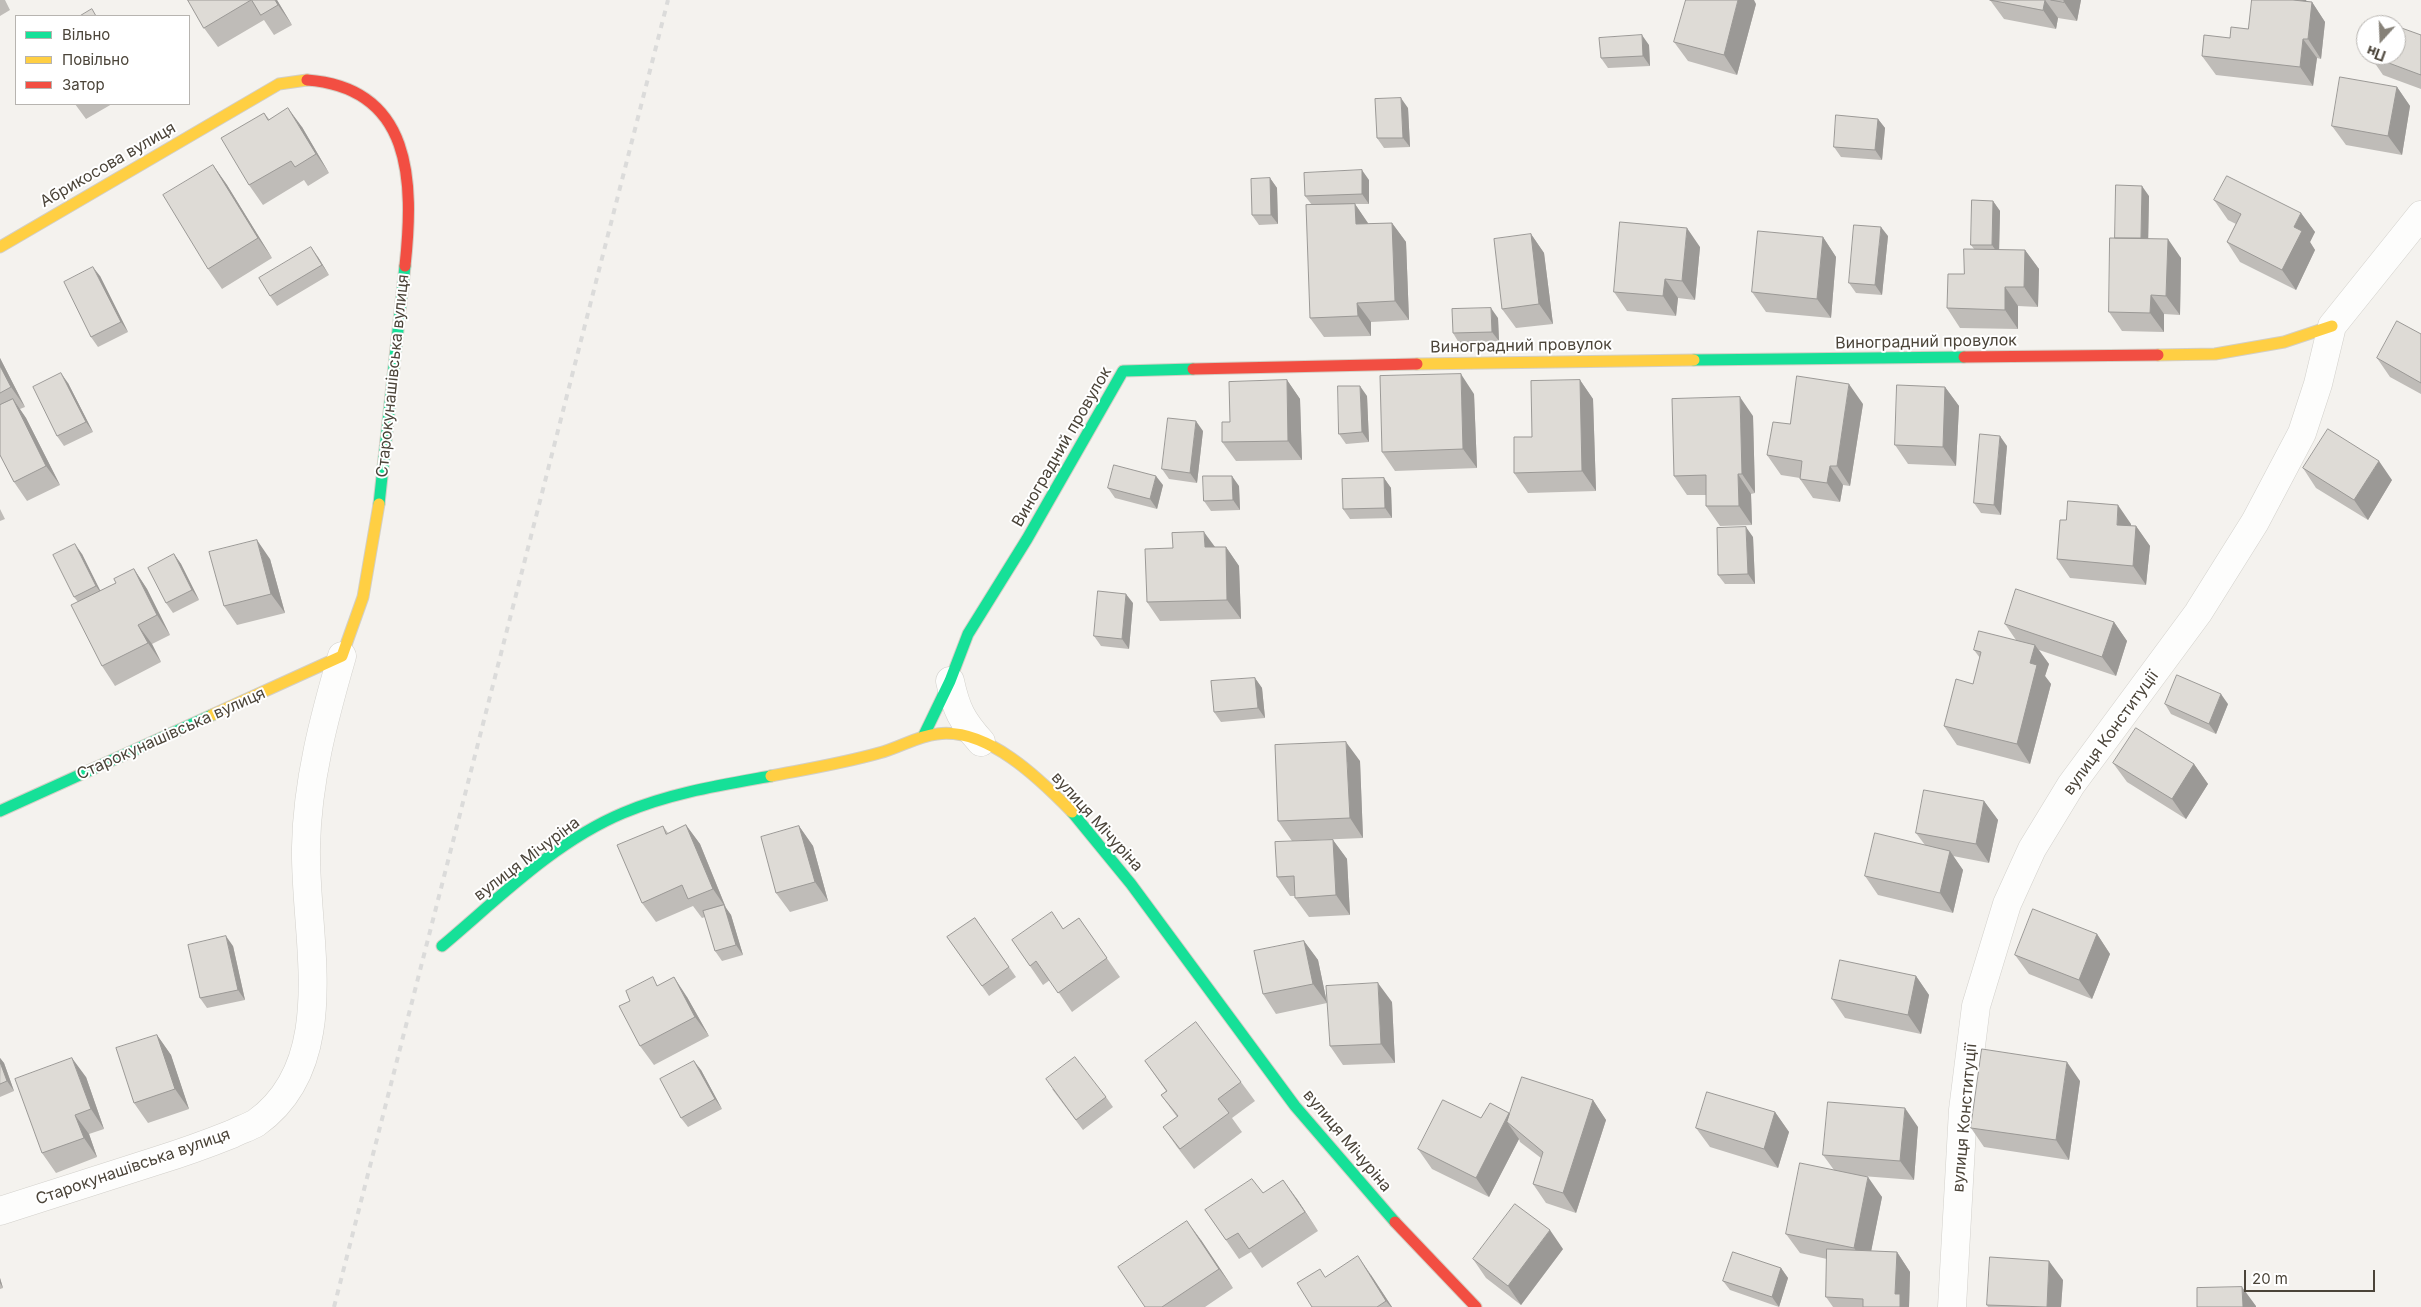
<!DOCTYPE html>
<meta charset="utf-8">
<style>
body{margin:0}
#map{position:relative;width:2421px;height:1307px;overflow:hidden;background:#f4f2ee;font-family:Inter,sans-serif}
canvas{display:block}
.legend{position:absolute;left:15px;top:15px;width:175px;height:90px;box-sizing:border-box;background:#fff;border:1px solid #b7b4b0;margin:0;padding:6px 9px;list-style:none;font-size:15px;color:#4b4439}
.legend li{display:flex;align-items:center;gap:10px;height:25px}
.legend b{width:25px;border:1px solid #b7b4b0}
.north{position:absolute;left:2356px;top:15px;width:50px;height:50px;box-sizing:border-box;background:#fff;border:1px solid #b7b4b0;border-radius:50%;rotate:200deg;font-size:14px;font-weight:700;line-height:20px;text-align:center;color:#4b4439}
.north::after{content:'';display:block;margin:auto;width:18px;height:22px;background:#868178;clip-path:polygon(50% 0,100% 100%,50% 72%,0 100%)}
.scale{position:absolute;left:2244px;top:1270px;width:131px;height:22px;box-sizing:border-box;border:2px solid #4b4439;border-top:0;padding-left:6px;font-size:15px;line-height:18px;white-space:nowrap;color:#4b4439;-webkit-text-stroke:4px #fff;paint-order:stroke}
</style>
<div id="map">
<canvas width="2421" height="1307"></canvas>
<ul class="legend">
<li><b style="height:6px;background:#16e098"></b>Вільно</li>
<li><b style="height:6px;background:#ffcf43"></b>Повільно</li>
<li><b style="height:6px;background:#f24e42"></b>Затор</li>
</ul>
<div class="north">Пн</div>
<div class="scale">20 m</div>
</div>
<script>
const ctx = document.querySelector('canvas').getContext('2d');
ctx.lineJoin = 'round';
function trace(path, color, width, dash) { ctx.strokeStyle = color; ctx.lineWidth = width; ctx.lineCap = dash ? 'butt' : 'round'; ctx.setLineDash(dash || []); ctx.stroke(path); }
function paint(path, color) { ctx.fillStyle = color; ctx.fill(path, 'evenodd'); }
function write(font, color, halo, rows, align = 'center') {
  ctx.font = font + ' Inter,sans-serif'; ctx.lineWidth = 4; ctx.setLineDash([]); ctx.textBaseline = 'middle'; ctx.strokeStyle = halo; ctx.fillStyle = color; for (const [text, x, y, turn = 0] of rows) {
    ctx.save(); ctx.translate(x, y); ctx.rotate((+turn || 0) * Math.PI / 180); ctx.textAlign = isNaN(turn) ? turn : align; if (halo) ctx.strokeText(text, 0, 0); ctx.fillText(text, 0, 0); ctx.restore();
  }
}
const street = new Path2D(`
 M950 681C956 709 962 721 981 742
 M0 1211C52 1194 104 1178 156 1161 182 1153 207 1144 232 1134 240 1130 249 1127 256 1123 342 1062 304 936 306 847 307 782 324 718 342 656
 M1952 1307 1963 1110 1976 1006 2007 904 2032 849 2071 785 2198 613 2255 522 2302 433 2318 384 2332 326 2421 215`);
const fast = new Path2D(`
 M1694 360 1964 357
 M379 504 405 266
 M924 735 950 681 968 634 1027 539 1123 371 1193 369
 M0 811 212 715
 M1072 812 1131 884 1295 1106 1395 1222
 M442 946C498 899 554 842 623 813 670 793 721 785 771 776`);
const slow = new Path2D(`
 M0 247 279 84 307 80
 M2158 355 2215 354 2284 342 2332 326
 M1417 364 1694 360
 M212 715 342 656 363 597 379 504
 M771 776C807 769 844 763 879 753 899 748 917 736 937 734 987 727 1040 779 1072 812`);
const jam = new Path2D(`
 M307 80C413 88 414 182 405 266
 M1964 357 2158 355
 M1193 369 1417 364
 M1395 1222 1476 1307`);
trace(street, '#d2d0cb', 29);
trace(fast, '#d3cfc5', 13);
trace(slow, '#d3cfc5', 13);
trace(jam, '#d3cfc5', 13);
trace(street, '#fdfdfc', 28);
trace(fast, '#16e098', 11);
trace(slow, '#ffcf43', 11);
trace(jam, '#f24e42', 11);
trace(new Path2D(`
 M334 1307 668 0`), '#dbdbda', 4, [6, 6]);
paint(new Path2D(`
 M0 0H5L10 10 0 16Z
 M188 0H277L292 25 274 35 264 20 218 47 204 28Z
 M1990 0H2081L2077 21 2058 18 2056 29 2004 19Z
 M2307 2H2312L2325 22 2321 59 2317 58 2313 86 2216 75 2202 56 2230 38Z
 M1756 4 1737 75 1688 61 1674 42Z
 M2421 35V89L2383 75 2370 56Z
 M1649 45 1650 66 1608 68 1601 58Z
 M2397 87 2410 106 2402 155 2346 145 2332 126Z
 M75 104H112L86 119Z
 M1408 108 1410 147 1384 148 1377 138Z
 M264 113 269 119 302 127 329 173 308 186 304 180 263 205 249 185Z
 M1878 119 1885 128 1882 160 1841 157 1834 147Z
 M213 165 227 185 272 258 222 289 208 269Z
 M1270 178 1277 188 1278 224 1259 225 1252 215Z
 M1369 180V204H1355L1368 224 1392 223 1406 242 1409 320 1371 322V336L1324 337 1310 318 1312 205 1305 196Z
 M2149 196 2148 238 2181 258 2180 315 2164 314V332L2122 331 2109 312 2115 238Z
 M2214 200 2301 213 2315 232 2310 242 2315 250 2296 290 2240 262 2227 242 2236 224 2228 220Z
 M1993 201 2000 211 1999 250H2025L2039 269 2038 307 2018 306V329L1960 328 1947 308 1964 274 1974 249 1971 245Z
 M1531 234 1544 253 1553 324 1516 328 1502 309Z
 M1888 236 1882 295 1856 293 1849 283Z
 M1823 237 1836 257 1831 318 1766 312 1752 292Z
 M1700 247 1695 300 1678 298 1676 316 1627 311 1614 292Z
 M318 257 329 275 277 306 270 296Z
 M100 276 128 332 98 347 91 337Z
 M1498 318 1499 341 1459 343 1453 333Z
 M2421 334V394L2390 377 2377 358Z
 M0 358 25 407 20 409 26 418 60 485 27 501 14 482 0 455Z
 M1287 380 1300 399 1302 460 1236 461 1222 442 1230 422Z
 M1580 380 1593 399 1596 491 1528 493 1514 473 1532 437Z
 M68 383 93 432 64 446 57 436Z
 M1945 387 1959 406 1956 466 1908 464 1895 445Z
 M1474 394 1477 468 1395 471 1382 452Z
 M1367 396 1369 442 1346 444 1339 434Z
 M1863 404 1850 486 1843 485 1840 502 1813 498 1800 479V478L1781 475 1767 455 1790 424Z
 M1753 416 1755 493 1751 494 1752 525 1720 526 1706 506V495H1687L1674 476Z
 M1203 431 1197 483 1169 479 1162 469Z
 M2007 446 2001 515 1981 513 1974 503Z
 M2303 468 2392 480 2368 520 2316 488Z
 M1384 478 1391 488 1392 518 1350 519 1343 509Z
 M1163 485 1157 509 1115 498 1108 488Z
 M1239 486 1240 510 1211 511 1204 501Z
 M0 509 5 519 0 521Z
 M2131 524V526H2136L2150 546 2146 585 2070 578 2057 559Z
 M1753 537 1755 584H1725L1718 575Z
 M1215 547H1226L1239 566 1241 619 1160 621 1147 602Z
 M82 554 100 591 116 583 134 569 147 589 170 635 152 644 161 662 115 686 102 666 78 602 74 597Z
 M174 554 181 564 199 600 173 613 166 603Z
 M270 559 285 613 237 625 224 606Z
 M1133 603 1129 649 1101 646 1094 636Z
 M2114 622 2127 641 2116 676 2039 650 2049 664 2045 676 2051 684 2030 764 1957 745 1944 726 1973 684 1980 658 1974 650 2016 640 2005 624Z
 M1255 678 1262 688 1265 718 1221 722 1214 712Z
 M2165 704H2228L2216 734 2171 714Z
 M1360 761 1363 838 1292 841 1278 821Z
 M2113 763 2194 764 2208 784 2186 819 2127 782Z
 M1984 801 1998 820 1989 863 1953 856 1963 870 1953 913 1878 895 1865 876 1925 845 1916 833Z
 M686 825 700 844 726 908 731 915 743 955 722 961 715 951 705 917 702 918 693 906 656 922 642 903 663 826 668 833Z
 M799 826 813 846 828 901 790 912 776 893Z
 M1333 840 1347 859 1350 915 1309 917 1295 898V896H1290L1277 877Z
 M975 918 1016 977 989 996 947 937Z
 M1079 918 1120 977 1072 1012 1050 980 1043 985 1012 940 1063 929Z
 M2097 934 2110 954 2092 999 2029 974 2015 955Z
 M1304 941 1318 960 1327 1003 1276 1014 1263 994Z
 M233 946 245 1000 207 1008 200 998Z
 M1916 976 1929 995 1921 1034 1845 1018 1832 999Z
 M659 985 687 997 709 1036 654 1065 640 1046Z
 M1392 1002 1395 1063 1343 1065 1330 1046Z
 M157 1035 171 1055 189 1109 148 1123 134 1103Z
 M0 1058 4 1063 14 1091 0 1097Z
 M1145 1061 1241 1082 1255 1101 1232 1118 1242 1132 1194 1169 1177 1147 1163 1127 1177 1117 1161 1095 1166 1091Z
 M701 1070 722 1109 688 1127 681 1118Z
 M86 1077 104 1129 89 1134 97 1157 56 1173 42 1153Z
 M2080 1081 2069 1160 1984 1147 1971 1128Z
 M1052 1089 1106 1097 1113 1107 1083 1130Z
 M1593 1100 1606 1120 1576 1213 1546 1203 1533 1184 1541 1158 1520 1142 1519 1139 1489 1197 1432 1169 1418 1149 1481 1118 1509 1113 1510 1114Z
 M1775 1112 1789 1132 1778 1168 1710 1147 1696 1128Z
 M1918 1127 1914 1180 1862 1176 1882 1197 1871 1251 1897 1252 1910 1272 1909 1307H1833L1826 1297 1827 1259 1800 1253 1786 1234 1834 1170 1823 1155Z
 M1263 1193 1297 1199 1318 1231 1262 1268 1251 1252 1239 1259 1205 1210Z
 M1201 1240 1233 1288 1205 1307H1145Z
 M1563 1249 1521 1305 1486 1278 1473 1259Z
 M1781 1268 1788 1278 1779 1307 1730 1290 1723 1281Z
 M1371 1275 1392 1307H1312Z
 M0 1278 3 1288 0 1289Z
 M2063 1280 2061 1307H1988L1987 1305Z`), '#bfbcb8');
paint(new Path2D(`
 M275 0H277L292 25 278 5Z
 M1738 0H1754L1756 4 1737 75 1724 55Z
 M2045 0 2058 18 2056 29 2043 10Z
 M2064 0H2081L2077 21 2064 2Z
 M2293 0H2306L2308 4 2307 20Z
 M2312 2 2325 22 2321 59 2308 39Z
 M1642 35 1649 45 1650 66 1643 56Z
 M2303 39 2317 58 2313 86 2300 67Z
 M2397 87 2410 106 2402 155 2388 136Z
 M1401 98 1408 108 1410 147 1403 138Z
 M288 108 302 127 329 173 316 154Z
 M1878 119 1885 128 1882 160 1875 150Z
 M213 165 227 185 272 258 258 238Z
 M1362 170 1369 180V204L1362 194Z
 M1270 178 1277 188 1278 224 1271 215Z
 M2142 186 2149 196 2148 251 2141 241Z
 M1993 201 2000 211 1999 255 1992 245Z
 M1355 204 1368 223 1369 244 1356 224Z
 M2301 213 2315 232 2310 242 2315 250 2296 290 2282 270 2294 227Z
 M1392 223 1406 242 1409 320 1395 301Z
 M1881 227 1888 236 1882 295 1875 285Z
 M1687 228 1700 247 1695 300 1682 281Z
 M1531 234 1544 253 1553 324 1539 304Z
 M1823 237 1836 257 1831 318 1817 299Z
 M2168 239 2181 258 2180 315 2166 296Z
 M311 247 318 257 329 275 322 265Z
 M2025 250 2039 269 2038 307 2024 287Z
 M93 267 100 276 128 332 121 322Z
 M1665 279 1678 298 1676 316 1663 296Z
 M2005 287 2018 306V329L2005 310Z
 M2151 295 2164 314V332L2150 313Z
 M1357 303 1371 322V336L1358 316Z
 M1491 308 1498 318 1499 341 1492 332Z
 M0 358 25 407 11 387 0 366Z
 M61 373 68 383 93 432 86 422Z
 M1461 374 1474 394 1477 468 1463 449Z
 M1287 380 1300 399 1302 460 1288 441Z
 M1580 380 1593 399 1596 491 1582 471Z
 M1849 384 1863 404 1850 486 1837 466Z
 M1360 386 1367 396 1369 442 1362 432Z
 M1945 387 1959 406 1956 466 1943 447Z
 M1740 397 1753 416 1755 493 1742 474Z
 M13 399 26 418 60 485 46 466Z
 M1196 421 1203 431 1197 483 1190 473Z
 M2000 436 2007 446 2001 515 1994 505Z
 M2379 461 2392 480 2368 520 2354 500Z
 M1830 466 1843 485 1840 502 1827 483Z
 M1738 474 1751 494 1752 525 1739 506Z
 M1156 476 1163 485 1157 509 1150 499Z
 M1232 476 1239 486 1240 510 1233 500Z
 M1384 478 1391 488 1392 518 1385 508Z
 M2118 505 2131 524 2130 544 2117 525Z
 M2136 526 2150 546 2146 585 2133 566Z
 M1746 527 1753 537 1755 584 1748 574Z
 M1204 532 1218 551 1205 547Z
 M257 540 270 559 285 613 271 594Z
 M75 544 82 554 103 596 96 586Z
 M1226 547 1239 566 1241 619 1227 600Z
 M174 554 181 564 199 600 192 590Z
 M134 569 147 589 170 635 157 615Z
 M1126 594 1133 603 1129 649 1122 639Z
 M2114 622 2127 641 2116 676 2102 657Z
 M138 625 152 644 161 662 148 643Z
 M2035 645 2049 664 2045 676 2051 684 2030 764 2017 744 2030 663Z
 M1255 678 1262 688 1265 718 1258 708Z
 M2221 694 2228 704 2216 734 2209 724Z
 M1346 742 1360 761 1363 838 1350 818Z
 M2194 764 2208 784 2186 819 2172 799Z
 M1984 801 1998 820 1989 863 1976 844Z
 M686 825 700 844 726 908 713 889Z
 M799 826 813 846 828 901 815 882Z
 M1333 840 1347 859 1350 915 1336 895Z
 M1950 851 1963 870 1953 913 1940 893Z
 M724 905 731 915 743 955 736 945Z
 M2097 934 2110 954 2092 999 2079 980Z
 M226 936 233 946 245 1000 238 990Z
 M1304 941 1318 960 1327 1003 1313 984Z
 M1916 976 1929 995 1921 1034 1908 1015Z
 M674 977 687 997 709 1036 695 1017Z
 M1378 983 1392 1002 1395 1063 1381 1044Z
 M157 1035 171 1055 189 1109 175 1089Z
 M0 1058 4 1063 14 1091 7 1081 0 1062Z
 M72 1058 86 1077 104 1129 91 1109Z
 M694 1061 701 1070 722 1109 715 1099Z
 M2067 1062 2080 1081 2069 1160 2056 1140Z
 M1593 1100 1606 1120 1576 1213 1563 1193Z
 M1905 1108 1918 1127 1914 1180 1900 1161Z
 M1775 1112 1789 1132 1778 1168 1764 1149Z
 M1509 1113 1522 1132 1507 1122 1519 1139 1489 1197 1476 1178Z
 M75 1115 89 1134 97 1157 84 1138Z
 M1868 1177 1882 1197 1868 1267 1854 1248Z
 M1283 1180 1297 1199 1318 1231 1305 1212Z
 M1187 1221 1201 1240 1233 1288 1219 1269Z
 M1550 1230 1563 1249 1521 1305 1508 1286Z
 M1897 1252 1910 1272 1909 1307H1900L1895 1294Z
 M1358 1256 1371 1275 1392 1307H1391L1386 1301Z
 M2049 1261 2063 1280 2061 1307H2047Z
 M1781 1268 1788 1278 1779 1307 1772 1297Z
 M0 1278 3 1288 0 1283Z
 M2242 1287 2256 1306V1307H2243Z`), '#9b9996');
const building = new Path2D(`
 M188 0H251L204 28Z
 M252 0H275L278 5 261 15Z
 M1686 0H1738L1724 55 1674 42Z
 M1990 0H2045L2043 10Z
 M2051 0H2064V2Z
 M2252 0H2293L2312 2 2308 39H2303L2300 67 2202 56 2204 35 2230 38 2231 27 2248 29Z
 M92 9 96 16H80Z
 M2383 21 2394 25H2381Z
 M2396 26 2421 35V75L2370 56 2396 55Z
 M1642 35 1643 56 1601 58 1599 38Z
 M2340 77 2397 87 2388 136 2332 126Z
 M1401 98 1403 138H1377L1375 99Z
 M288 108 316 154 295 167 291 161 249 185 221 138 264 113 268 120Z
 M1836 115 1878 119 1875 150 1834 147Z
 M213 165 258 238 208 269 163 195Z
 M1362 170V194L1305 196 1304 173Z
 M2227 176 2301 213 2294 227 2302 231 2282 270 2227 242 2241 214 2214 200Z
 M1270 178 1271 215H1252L1251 179Z
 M2116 185 2142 186 2141 238H2115Z
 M1972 200 1993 201 1992 245H1971Z
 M1355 204 1356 224 1392 223 1395 301 1357 303 1358 316 1310 318 1306 205Z
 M1620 222 1687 228 1682 281 1665 279 1663 296 1614 292Z
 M1854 225 1881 227 1875 285 1849 283Z
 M1758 231 1823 237 1817 299 1752 292Z
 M1531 234 1539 304 1502 309 1494 239Z
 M2110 238 2168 239 2166 296 2151 295 2150 313 2109 312Z
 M311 247 322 265 270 296 259 278Z
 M1964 249 2025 250 2024 287H2005V310L1947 308 1948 274H1964Z
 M93 267 121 322 91 337 64 282Z
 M1491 308 1492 332 1453 333 1452 309Z
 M2397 321 2421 334V383L2377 358Z
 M0 366 11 387 0 393Z
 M61 373 86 422 57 436 33 387Z
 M1461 374 1463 449 1382 452 1380 376Z
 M1797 376 1849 384 1837 466H1830L1827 483 1800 479 1802 461 1767 455 1773 422 1790 424Z
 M1287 380 1288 441 1222 442V422H1230L1229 382Z
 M1580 380 1582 471 1514 473V437H1532L1531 381Z
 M1897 385 1945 387 1943 447 1895 445Z
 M1338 386H1360L1362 432 1339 434Z
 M1740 397 1742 474H1738L1739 506H1706V475L1674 476 1672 399Z
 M13 399 46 466 14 482 0 455V405Z
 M1168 418 1196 421 1190 473 1162 469Z
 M2328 429 2379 461 2354 500 2303 468Z
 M1980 434 2000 436 1994 505 1974 503Z
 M1114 465 1156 476 1150 499 1108 488Z
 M1203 476H1232L1233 500 1204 501Z
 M1384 478 1385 508 1343 509 1342 479Z
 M2068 501 2118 505 2117 525 2136 526 2133 566 2057 559 2060 520H2066Z
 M1746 527 1748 574 1718 575 1717 528Z
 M1204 532 1205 547H1226L1227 600 1147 602 1145 549 1173 548 1172 533Z
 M257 540 271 594 224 606 209 552Z
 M75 544 96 586 74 597 53 555Z
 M174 554 192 590 166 603 148 568Z
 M134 569 157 615 138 625 148 643 102 666 71 605 116 583 114 579Z
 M2016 589 2114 622 2102 657 2005 624Z
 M1098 591 1126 594 1122 639 1094 636Z
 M1979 631 2035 645 2030 663 2037 665 2017 744 1944 726 1956 679 1973 684 1981 652 1974 650Z
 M2177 675 2221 694 2209 724 2165 704Z
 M1255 678 1258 708 1214 712 1211 681Z
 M2136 728 2194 764 2172 799 2113 763Z
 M1346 742 1350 818 1278 821 1275 745Z
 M1924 790 1984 801 1976 844 1916 833Z
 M686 825 713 889 688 899 682 885 642 903 617 845 663 826 666 834Z
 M799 826 815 882 776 893 761 837Z
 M1875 833 1950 851 1940 893 1865 876Z
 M1333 840 1336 895 1295 898 1294 876 1277 877 1275 842Z
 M724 905 736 945 715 951 703 911Z
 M2033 909 2097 934 2079 980 2015 955Z
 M1052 912 1063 929 1079 918 1107 958 1058 993 1036 961 1030 966 1012 940Z
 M975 918 1009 967 982 986 947 937Z
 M226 936 238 990 200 998 188 945Z
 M1304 941 1313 984 1263 994 1254 951Z
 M1840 960 1916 976 1908 1015 1832 999Z
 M653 977 657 986 674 977 695 1017 640 1046 619 1006 630 1001 626 991Z
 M1378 983 1381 1044 1330 1046 1326 986Z
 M1196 1022 1241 1082 1218 1099 1229 1113 1180 1149 1163 1127 1178 1116 1161 1095 1167 1091 1145 1061Z
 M157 1035 175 1089 134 1103 116 1048Z
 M1982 1049 2067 1062 2056 1140 1971 1128Z
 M1075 1057 1106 1097 1076 1120 1046 1079Z
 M72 1058 91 1109 75 1115 84 1138 42 1153 15 1079Z
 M694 1061 715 1099 681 1118 660 1079Z
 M0 1062 7 1081 0 1084Z
 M1522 1077 1593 1100 1563 1193 1533 1184 1543 1152 1507 1122Z
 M1707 1092 1775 1112 1764 1149 1696 1128Z
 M1443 1100 1481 1118 1490 1103 1509 1113 1476 1178 1418 1149Z
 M1828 1102 1905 1108 1900 1161 1823 1155Z
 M1800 1163 1868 1177 1854 1248 1786 1234Z
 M1252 1179 1263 1193 1283 1180 1305 1212 1249 1249 1238 1233 1226 1240 1205 1210Z
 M1515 1204 1550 1230 1508 1286 1473 1259Z
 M1187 1221 1219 1269 1162 1307H1145L1118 1267Z
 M1827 1249 1897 1252 1895 1294H1900V1307H1863V1299L1826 1297Z
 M1733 1252 1781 1268 1772 1297 1723 1281Z
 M1358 1256 1386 1301 1377 1307H1312L1297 1283 1320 1269 1325 1277Z
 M1990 1257 2049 1261 2047 1307 1987 1305Z
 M2242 1287 2243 1307H2197V1288Z`);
paint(building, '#dedbd6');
trace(building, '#9b9996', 1);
write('16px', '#4b4439', '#fff', [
 ["Абрикосова вулиця",108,165,-30],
 ["Виноградний провулок",1926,342,-1],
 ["Виноградний провулок",1521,346,-1],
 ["Старокунашівська вулиця",393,376,-84],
 ["Виноградний провулок",1062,447,-60],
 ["вулиця Конституції",2111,733,-54],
 ["Старокунашівська вулиця",171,734,-24],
 ["вулиця Мічуріна",1097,822,48],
 ["вулиця Мічуріна",527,859,-37],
 ["вулиця Конституції",1965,1118,-85],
 ["вулиця Мічуріна",1347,1141,50],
 ["Старокунашівська вулиця",133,1167,-19]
]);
</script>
